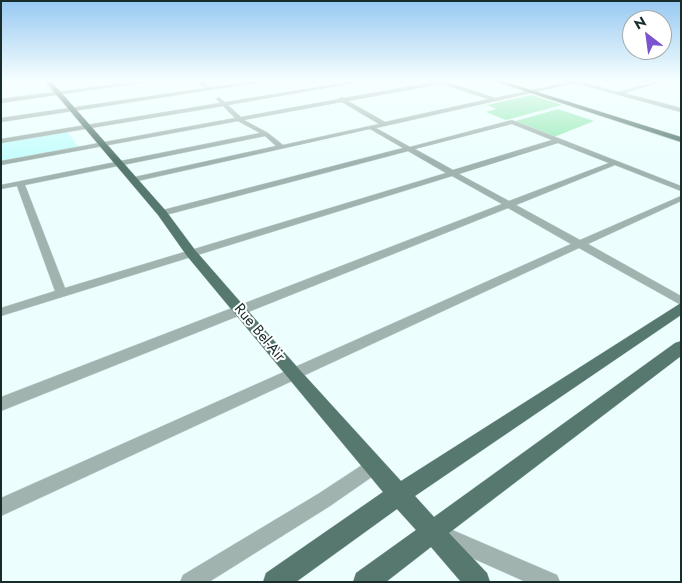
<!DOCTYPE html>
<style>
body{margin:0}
#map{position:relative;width:682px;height:583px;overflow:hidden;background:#ecfffe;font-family:Jost,sans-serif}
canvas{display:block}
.frame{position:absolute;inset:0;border:2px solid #192c2c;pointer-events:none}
.north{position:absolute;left:622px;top:10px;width:50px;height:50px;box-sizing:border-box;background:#fff;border:1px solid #a3abab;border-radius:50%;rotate:330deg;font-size:14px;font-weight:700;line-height:20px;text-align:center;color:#192c2c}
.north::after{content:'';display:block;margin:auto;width:18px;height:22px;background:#7a54ce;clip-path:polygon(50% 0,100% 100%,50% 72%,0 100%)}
</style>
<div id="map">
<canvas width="682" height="583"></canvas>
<div class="frame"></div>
<div class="north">N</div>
</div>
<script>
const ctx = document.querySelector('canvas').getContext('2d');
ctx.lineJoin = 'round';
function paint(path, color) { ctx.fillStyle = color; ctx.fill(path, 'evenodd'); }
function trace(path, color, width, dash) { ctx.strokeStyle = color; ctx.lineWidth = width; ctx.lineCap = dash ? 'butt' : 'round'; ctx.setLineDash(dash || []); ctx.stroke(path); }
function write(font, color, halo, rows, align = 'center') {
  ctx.font = font + ' Jost,sans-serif'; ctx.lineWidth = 4; ctx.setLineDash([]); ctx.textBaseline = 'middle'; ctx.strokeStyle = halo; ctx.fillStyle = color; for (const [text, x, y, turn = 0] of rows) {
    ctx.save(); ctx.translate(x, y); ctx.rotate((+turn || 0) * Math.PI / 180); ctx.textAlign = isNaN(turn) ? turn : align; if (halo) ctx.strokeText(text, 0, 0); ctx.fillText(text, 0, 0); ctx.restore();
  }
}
paint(new Path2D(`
 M67 131 78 147 1 161V142Z`), '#c4fefd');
paint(new Path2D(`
 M532 95 562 105 506 120 486 112 496 109 487 105Z
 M558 109 594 121 554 137 512 122Z`), '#95eab4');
trace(new Path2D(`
 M216 87 262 80`), '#bfe6fe', 1);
const minor = new Path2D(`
 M54 80H65L48 83 46 82Z
 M149 80H160L1 103V99Z
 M196 80H201L208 86 206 88 264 80H275L1 122V118L206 88Z
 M361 80H371L228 105 241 117 339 99 341 97 344 98 436 82 433 80 444 81 495 98 578 80H586L581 82 618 92 662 80H669L624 93 681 108V112L575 83 376 128 410 147 512 120 681 186V191L615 165 516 205 580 240 681 196V201L588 244 681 296V305L579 248 1 516V498L571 244 508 208 1 411V397L502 204 452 176 1 316V308L55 291 17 186 1 189V185L260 133 238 121 1 165V161L235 118 223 106 1 143V139L220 103 216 99 219 97 225 102ZM441 84 489 99 385 122 348 101ZM342 102 379 124 283 145 268 133 244 120ZM512 124 552 140 453 170 415 149ZM370 129 403 148 159 211 158 213 162 216 408 151 446 173 65 288 25 185 265 136 276 146 130 178V182H133ZM558 143 609 163 509 201 459 174Z
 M373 458 379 460 381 466 379 472 330 506 209 582H180L183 575 318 494Z
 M443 526 557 575 560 582H526L436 542 434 535 436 528Z`);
const major = new Path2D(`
 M44 80H50L166 211 195 250 298 368 401 481 681 303V315L415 496 434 517 675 343 681 341V356L449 533 487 573 490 582H461L431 547 386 582H353L356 573 416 530 397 509 296 582H263L266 573 383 492 187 256 158 215Z
 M491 80H499L681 137V142Z`);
trace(minor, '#c6d9d8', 1);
trace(major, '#c6d9d8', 1);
paint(minor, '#a1b3ae');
paint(major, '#56786e');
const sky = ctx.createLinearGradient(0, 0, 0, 161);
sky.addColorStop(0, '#97c8f1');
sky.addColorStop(0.5, '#f6ffff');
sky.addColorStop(1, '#f6ffff00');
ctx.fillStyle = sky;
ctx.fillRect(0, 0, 682, 161);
write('15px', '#192c2c', '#fff', [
 ["Rue Bel-Air",259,333,50]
]);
</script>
